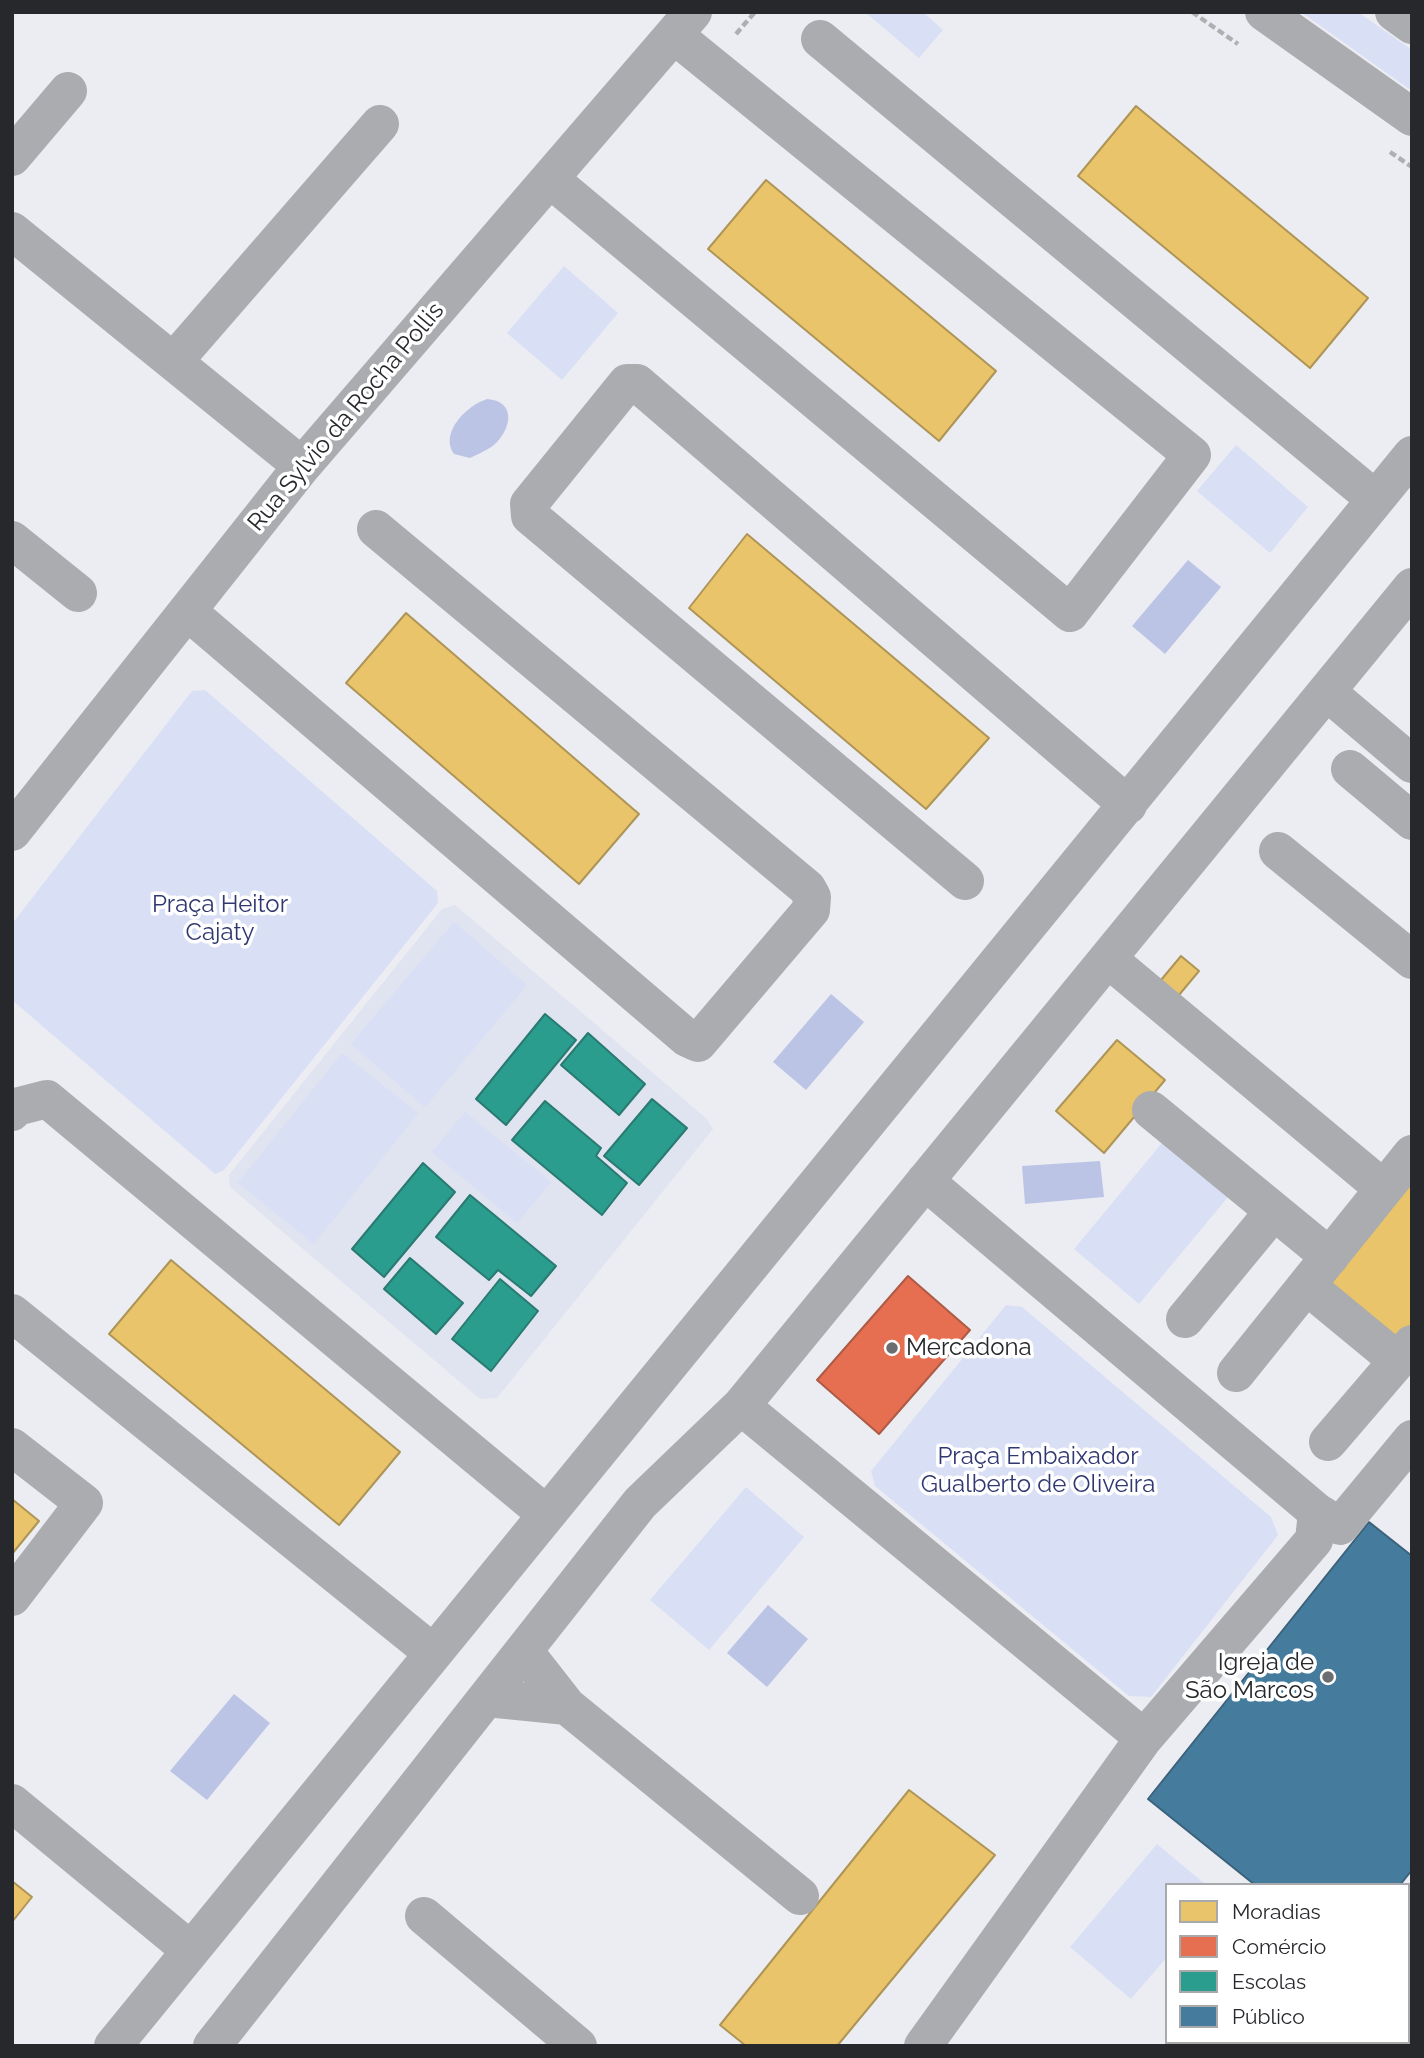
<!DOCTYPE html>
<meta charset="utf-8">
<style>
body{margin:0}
#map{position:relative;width:1424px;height:2058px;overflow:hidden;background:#ecedf2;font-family:Raleway,sans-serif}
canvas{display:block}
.frame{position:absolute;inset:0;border:14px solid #26282c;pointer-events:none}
.legend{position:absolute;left:1165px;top:1883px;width:245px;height:161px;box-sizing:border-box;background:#fff;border:2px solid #a8a9ab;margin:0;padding:9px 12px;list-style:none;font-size:21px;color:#26282c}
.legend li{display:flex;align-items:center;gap:14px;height:35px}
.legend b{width:35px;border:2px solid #a8a9ab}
</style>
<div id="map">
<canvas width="1424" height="2058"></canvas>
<div class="frame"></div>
<ul class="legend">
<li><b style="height:19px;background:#e9c46a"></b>Moradias</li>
<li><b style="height:19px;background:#e76f51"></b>Comércio</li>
<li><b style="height:19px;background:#2a9d8f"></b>Escolas</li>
<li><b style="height:19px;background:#457b9d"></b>Público</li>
</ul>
</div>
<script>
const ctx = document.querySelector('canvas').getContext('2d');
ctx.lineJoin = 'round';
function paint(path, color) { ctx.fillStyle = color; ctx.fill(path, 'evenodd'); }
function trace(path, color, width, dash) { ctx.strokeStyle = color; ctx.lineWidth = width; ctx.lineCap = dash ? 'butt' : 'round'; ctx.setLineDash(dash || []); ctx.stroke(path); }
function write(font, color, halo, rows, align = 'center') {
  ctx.font = font + ' Raleway,sans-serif'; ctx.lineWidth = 7; ctx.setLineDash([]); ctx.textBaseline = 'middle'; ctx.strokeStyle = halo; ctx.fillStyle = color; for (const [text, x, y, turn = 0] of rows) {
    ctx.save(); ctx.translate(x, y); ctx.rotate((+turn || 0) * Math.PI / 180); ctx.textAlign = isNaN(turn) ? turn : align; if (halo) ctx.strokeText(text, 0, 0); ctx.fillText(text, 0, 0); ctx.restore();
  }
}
paint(new Path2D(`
 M455 905 706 1118 713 1129 497 1398 480 1399 230 1187 229 1175 442 909Z`), '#e0e3f0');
paint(new Path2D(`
 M865 12H923L943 30 919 58Z
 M1301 12H1358L1412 50V91Z
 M564 266 618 313 562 380 507 333Z
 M1236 445 1308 507 1270 553 1197 491Z
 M205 690 437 891 438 903 224 1170 215 1174 12 1000V924L192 691Z
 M454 922 527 985 425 1107 351 1044Z
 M342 1053 418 1113 314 1244 238 1183Z
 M465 1112 551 1182 517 1223 432 1152Z
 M1162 1143 1228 1197 1139 1304 1074 1249Z
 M1006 1305 1022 1307 1271 1517 1278 1535 1151 1697 1129 1696 875 1486 871 1471Z
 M746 1487 804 1537 709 1650 650 1600Z
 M1157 1844 1206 1885H1167V1957L1131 1999 1070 1947Z`), '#d9dff5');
paint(new Path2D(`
 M487 399C516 401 512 428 495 444 488 450 478 454 470 458L454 454C439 433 467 405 487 399Z
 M1188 560 1221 587 1165 654 1132 626Z
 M831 994 864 1022 806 1090 773 1062Z
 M1100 1161 1104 1197 1025 1204 1022 1166Z
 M768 1605 808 1639 767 1687 727 1653Z
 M234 1694 270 1723 207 1800 170 1771Z`), '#bcc4e6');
const homes = new Path2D(`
 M1136 106 1368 298 1310 368 1078 176Z
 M766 180 996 371 939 441 708 249Z
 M747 534 989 738 926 809 689 608Z
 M406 613 639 814 579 884 346 683Z
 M1181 956 1199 971 1164 1013 1146 998Z
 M1117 1040 1165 1080 1104 1153 1056 1111Z
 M1412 1182V1331L1403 1342 1329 1283Z
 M171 1260 400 1452 339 1525 109 1334Z
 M12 1499 39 1521 12 1554Z
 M909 1790 995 1855 837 2046H746L720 2025Z
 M12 1881 32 1897 12 1922Z`);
paint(homes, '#e9c46a');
trace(homes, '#ae9557', 2);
const shops = new Path2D(`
 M908 1276 970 1330 879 1434 817 1380Z`);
paint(shops, '#e76f51');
trace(shops, '#ad5a46', 2);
const schools = new Path2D(`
 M545 1014 576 1040 506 1125 476 1099Z
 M588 1033 645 1084 619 1115 561 1065Z
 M652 1099 687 1128 639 1185 604 1156Z
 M545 1101 601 1148 596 1156 627 1183 602 1215 512 1140Z
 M423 1163 455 1192 384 1277 352 1249Z
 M470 1195 556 1266 531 1296 498 1270 489 1280 436 1237Z
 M410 1258 463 1303 436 1334 384 1289Z
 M500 1279 538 1311 491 1371 452 1339Z`);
paint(schools, '#2a9d8f');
trace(schools, '#297a71', 2);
const public = new Path2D(`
 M1369 1522 1412 1556V1870L1400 1885H1255L1148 1799Z`);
paint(public, '#457b9d');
trace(public, '#3c627b', 2);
trace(new Path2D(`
 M1192 12 1238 44
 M736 34 755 12
 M1390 152 1412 167`), '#afafb1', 4.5, [7, 3.5]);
trace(new Path2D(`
 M1264 12 1412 117
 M1394 12 1412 25
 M820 39 1375 499
 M12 157 68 91
 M550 179 1070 613 1192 455 674 35
 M12 231 302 466
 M174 361 380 124
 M12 540 78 593
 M187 611 687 1038 698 1043 811 910 812 897 807 888 376 529
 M1327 692 1412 764
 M1350 769 1412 821
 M12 832 302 466 693 12
 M1278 851 1412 960
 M965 881 530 516 529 504 627 383H637L1128 805
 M1108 959 1384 1189
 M1151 1110 1330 1257
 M12 1112 16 1107 47 1099 546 1514
 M1307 1286 1398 1361
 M12 1313 432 1652
 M1185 1319 1274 1211
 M1236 1373 1412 1154
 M741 1406 1144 1738 1314 1540 1317 1512 925 1181
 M1328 1442 1412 1344
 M12 1447 84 1503 12 1597
 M1317 1512 1340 1526 1412 1439
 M487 1698 567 1706 524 1651
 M567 1706 800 1896
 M12 1803 189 1949
 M424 1916 578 2046
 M113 2046 1412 455
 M212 2046 640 1503 741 1406 1412 587
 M923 2046 1144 1738`), '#abacaf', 38);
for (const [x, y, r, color] of [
 [892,1348,7,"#6b6d71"],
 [1328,1677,7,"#6b6d71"]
]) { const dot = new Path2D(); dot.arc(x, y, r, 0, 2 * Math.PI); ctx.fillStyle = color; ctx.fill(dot); trace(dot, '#fff', 2.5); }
write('24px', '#26282c', '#fff', [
 ["Rua Sylvio da Rocha Pollis",346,417,-50]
]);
write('24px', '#303871', '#fff', [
 ["Praça Heitor",220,905],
 ["Cajaty",220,933],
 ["Praça Embaixador",1038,1457],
 ["Gualberto de Oliveira",1038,1485]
]);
write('24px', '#26282c', '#fff', [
 ["Mercadona",906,1348],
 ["Igreja de",1314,1663,"right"],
 ["São Marcos",1314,1691,"right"]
], 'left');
</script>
